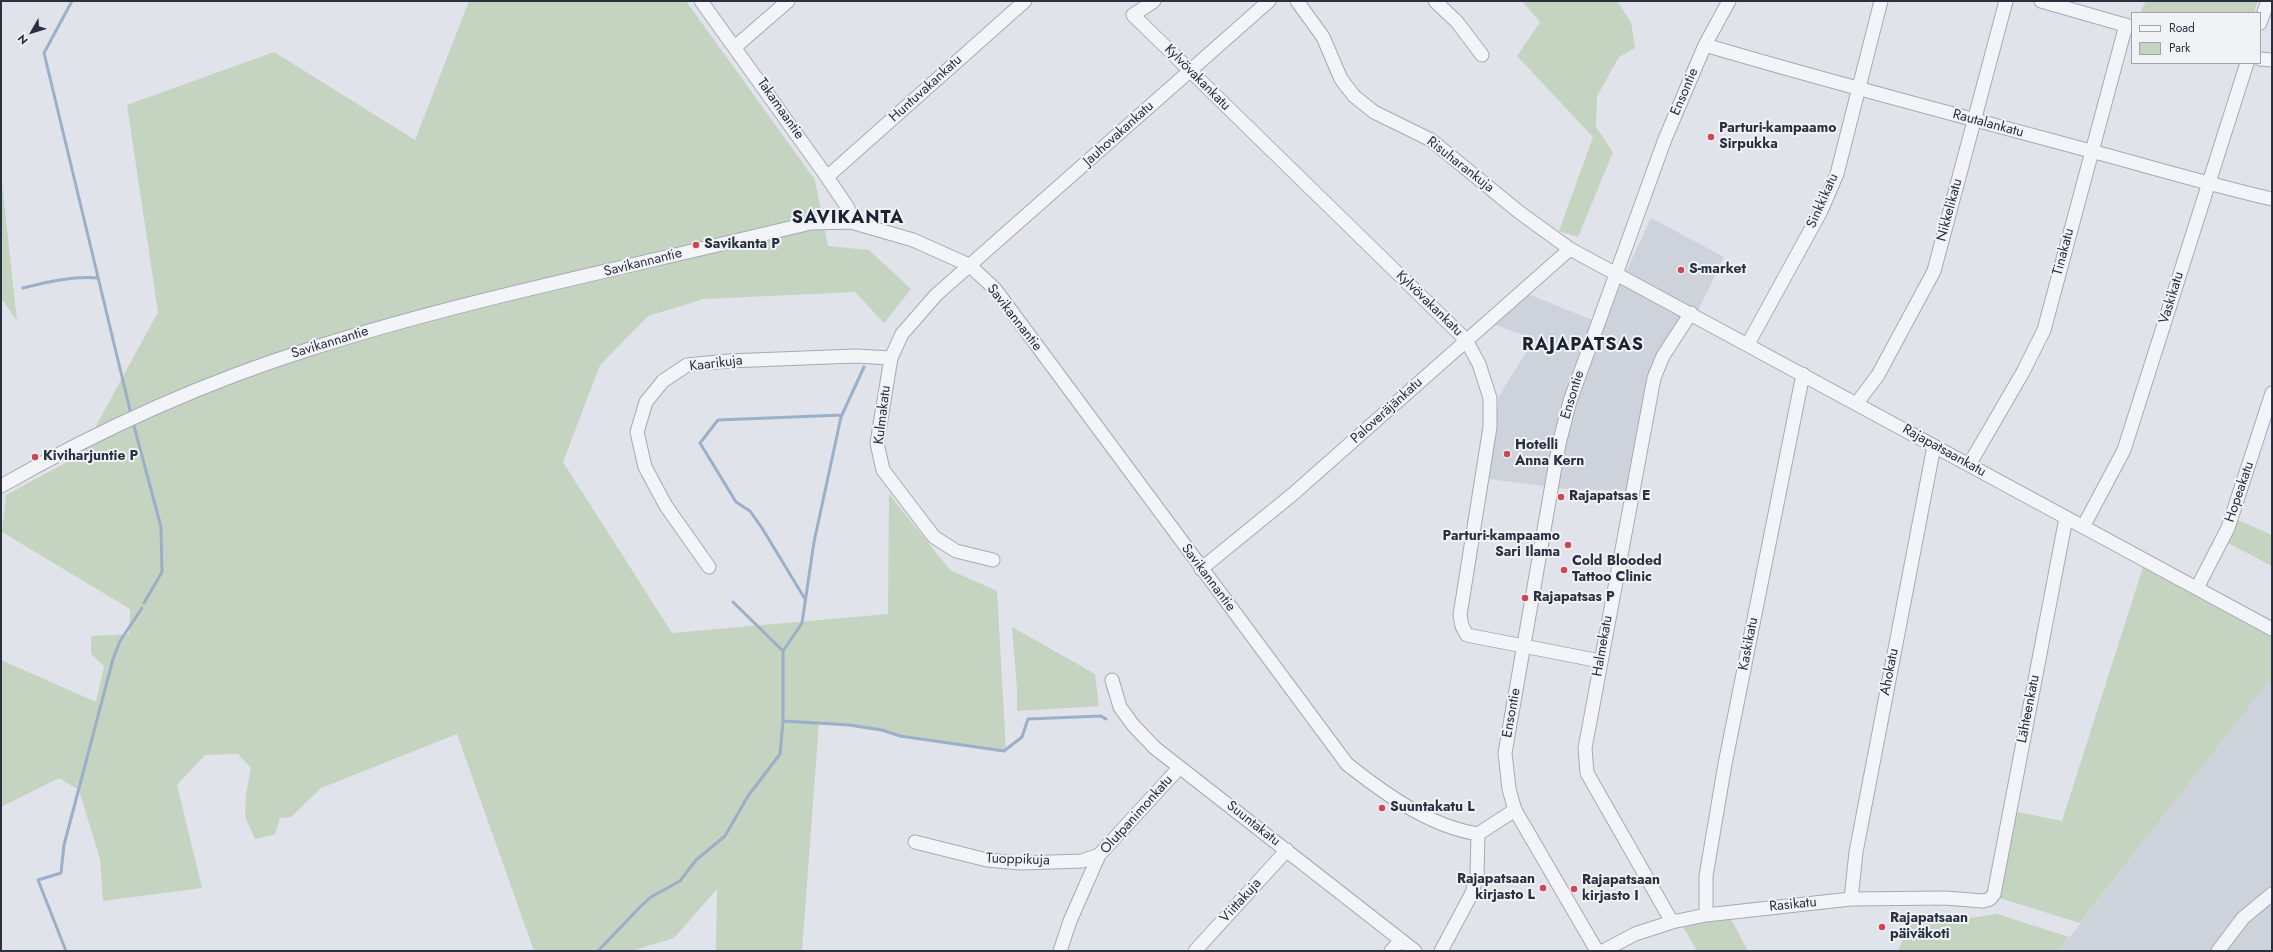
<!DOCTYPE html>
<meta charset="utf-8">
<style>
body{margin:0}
#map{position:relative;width:2273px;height:952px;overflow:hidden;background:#e0e3e9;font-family:Jost,sans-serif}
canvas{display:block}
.frame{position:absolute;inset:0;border:2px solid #293040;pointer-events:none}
.legend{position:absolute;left:2131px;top:12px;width:130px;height:52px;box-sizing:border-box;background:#f0f2f6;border:1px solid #a0a4ad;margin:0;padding:5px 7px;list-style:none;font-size:12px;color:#293040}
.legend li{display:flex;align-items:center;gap:8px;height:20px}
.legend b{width:20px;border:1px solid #a0a4ad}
.north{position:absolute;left:12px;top:12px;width:40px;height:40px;-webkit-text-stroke:3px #f0f2f6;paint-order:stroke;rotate:231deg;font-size:11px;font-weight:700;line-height:16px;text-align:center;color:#293040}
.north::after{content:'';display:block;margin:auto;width:14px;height:18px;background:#293040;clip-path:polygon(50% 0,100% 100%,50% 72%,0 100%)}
</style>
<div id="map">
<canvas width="2273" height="952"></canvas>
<div class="frame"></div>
<ul class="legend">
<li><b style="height:5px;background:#f3f4f7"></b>Road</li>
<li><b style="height:11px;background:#c5d3c1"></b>Park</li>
</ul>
<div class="north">N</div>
</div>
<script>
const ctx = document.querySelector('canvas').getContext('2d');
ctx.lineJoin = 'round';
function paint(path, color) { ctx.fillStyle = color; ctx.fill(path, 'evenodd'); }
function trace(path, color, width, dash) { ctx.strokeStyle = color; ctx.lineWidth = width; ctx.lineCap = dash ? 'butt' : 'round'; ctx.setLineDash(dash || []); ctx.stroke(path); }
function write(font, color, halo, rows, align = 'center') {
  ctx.font = font + ' Jost,sans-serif'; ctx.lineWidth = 4; ctx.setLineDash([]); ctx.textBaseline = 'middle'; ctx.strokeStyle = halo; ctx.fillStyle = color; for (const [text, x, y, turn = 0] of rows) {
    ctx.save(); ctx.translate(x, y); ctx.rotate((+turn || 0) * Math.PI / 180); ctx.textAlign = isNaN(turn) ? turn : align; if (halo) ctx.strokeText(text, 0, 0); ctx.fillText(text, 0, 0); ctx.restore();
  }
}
paint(new Path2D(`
 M1651 218 1724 257 1694 319 1648 382 1629 491 1567 489 1489 479 1499 396 1534 339 1493 324 1528 294 1602 324Z
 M2268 681 2272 684V951H2059Z`), '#ced2db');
paint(new Path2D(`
 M469 1H686L815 180 828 246 869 250 911 289 884 323 855 292 704 299 648 316 600 365 563 462 672 633 888 614 889 494 950 570 997 591 1006 751 819 722 802 951H716L717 889 674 938 631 951H534L457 734 321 788 291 817 280 818 275 834 255 839 245 817 246 794 251 768 238 754 205 755 177 785 202 888 103 901 100 859 79 790 59 778 1 807V660L96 702 104 666 91 654V636L129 634 130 609 2 532 6 495 80 455 158 312 127 105 274 52 415 140Z
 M1522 1H1617L1631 22 1635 48 1619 57 1597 96 1596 127 1613 152 1578 237 1559 231 1593 137 1517 56 1540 22Z
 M2146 1H2258L2254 13H2140Z
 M1 174 17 321 1 298Z
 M2238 520 2272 535V566L2228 543Z
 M2143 567 2272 636V684L2268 682 2080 923 1996 897 2013 811 2062 821Z
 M1012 627 1095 674 1099 706 1017 711V689Z
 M1997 914 2069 937 2059 951H1898L1912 917 1970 918Z
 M1731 919 1748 951H1697L1682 925Z`), '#c5d3c1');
trace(new Path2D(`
 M72 1 44 53 130 410
 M23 288C48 282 72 276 98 278
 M134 426 161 527 162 572 144 603
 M805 599 762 528 750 511 736 502 700 443 718 420 842 415
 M733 602 783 651
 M783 721 850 725 882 730 900 736 1004 751 1022 737 1028 719 1101 716 1106 719
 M66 951 38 880 61 873 64 845 113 659 120 641 142 608
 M598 951 641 906 651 897 680 881 696 860 725 836 748 796 780 754 783 721V651L802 623 814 542 841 417 864 367`), '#9cafc9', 3);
const minor = new Path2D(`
 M701 1 827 177 848 208 851 222
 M1154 1 1133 15 1466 340 1479 364 1490 398V427L1460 615 1462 626 1467 635 1600 661
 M1297 1 1323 37 1341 79 1354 96 1374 112 1431 140 1519 212 1570 249 2272 629
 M1435 1 1457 22 1482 55
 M2041 1 2132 27
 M2260 23 2268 1
 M1705 45C1833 83 1962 116 2091 151 2151 167 2211 185 2272 199
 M735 47 788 1
 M2260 59 2272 60
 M827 177 1025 1
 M1748 344 1821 211 1837 174 1881 1
 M1857 403 1878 375 1934 271 2006 1
 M1969 465 2023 372 2044 330 2126 25
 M1 486C99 430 202 383 310 349 457 302 610 271 760 235L811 223 851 222 913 240 969 265 995 289 1347 764C1385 794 1429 826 1478 834
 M2083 527 2124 450 2247 63
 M993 560 956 551 934 537 883 470 877 443 891 358 902 334 936 295 1269 1
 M709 567 666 506 645 467 637 432 646 402 663 381 687 365 728 361 855 356 891 358
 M1201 569 1293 494 1570 249
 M2197 588 2228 528 2272 393
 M1112 680 1120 707 1133 725 1155 748 1415 951
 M1478 834 1515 810
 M915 842 987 860 1021 863 1082 861 1099 855
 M1851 899 1856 852 1934 446
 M1706 915V876L1725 764 1803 374
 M1672 922 1587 773 1585 748 1654 378 1663 356 1691 313
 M1060 951 1070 921 1099 855 1179 768
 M1195 951 1287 850
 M1391 951 1401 940
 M1441 951 1472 893 1477 875 1478 834
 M1597 951 1515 810 1509 789 1505 753 1559 444 1570 401 1665 139 1705 45 1729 1
 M1603 951 1635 934 1672 922 1706 915 1851 899 1945 898 1983 901 1990 899 1994 894 2066 518
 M2218 951 2243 918 2272 894`);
trace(minor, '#a5aab3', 15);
trace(minor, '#f3f4f7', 13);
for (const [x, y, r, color] of [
 [1711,137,4,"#cd4655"],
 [696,245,4,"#cd4655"],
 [1681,270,4,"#cd4655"],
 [1507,454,4,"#cd4655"],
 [35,457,4,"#cd4655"],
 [1561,497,4,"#cd4655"],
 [1568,545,4,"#cd4655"],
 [1564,570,4,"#cd4655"],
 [1525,598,4,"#cd4655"],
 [1382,808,4,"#cd4655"],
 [1543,888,4,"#cd4655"],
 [1574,889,4,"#cd4655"],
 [1882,927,4,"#cd4655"]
]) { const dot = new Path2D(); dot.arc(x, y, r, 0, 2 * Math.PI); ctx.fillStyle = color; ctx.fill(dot); trace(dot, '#f0f2f6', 1.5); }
write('14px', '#293040', '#f0f2f6', [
 ["Kylvövakankatu",1197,78,45],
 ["Huntuvakankatu",926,89,-42],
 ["Ensontie",1685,92,-67],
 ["Takamaantie",780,109,55],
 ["Rautalankatu",1988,124,15],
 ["Jauhovakankatu",1119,134,-42],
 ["Risuharankuja",1460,165,38],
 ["Sinkkikatu",1823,201,-66],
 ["Nikkelikatu",1950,210,-75],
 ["Tinakatu",2064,252,-75],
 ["Savikannantie",643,263,-14],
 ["Vaskikatu",2172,298,-73],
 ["Kylvövakankatu",1429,304,44],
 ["Savikannantie",1014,318,52],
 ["Savikannantie",330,343,-17],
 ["Kaarikuja",716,364,-7],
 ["Ensontie",1573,395,-73],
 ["Paloveräjänkatu",1387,411,-42],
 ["Kulmakatu",883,415,-83],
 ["Rajapatsaankatu",1944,451,29],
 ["Hopeakatu",2240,492,-71],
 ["Savikannantie",1208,578,53],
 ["Kaskikatu",1749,644,-79],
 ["Halmekatu",1603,646,-80],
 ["Ahokatu",1890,672,-79],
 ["Lähteenkatu",2029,709,-79],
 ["Ensontie",1512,713,-80],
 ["Olutpanimonkatu",1137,815,-48],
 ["Suuntakatu",1253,824,38],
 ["Tuoppikuja",1018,860,2],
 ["Viittakuja",1241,901,-48],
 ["Rasikatu",1793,905,-6]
]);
write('bold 14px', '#293040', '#f0f2f6', [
 ["Parturi-kampaamo",1719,129],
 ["Sirpukka",1719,145],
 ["Savikanta P",704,245],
 ["S-market",1689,270],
 ["Hotelli",1515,446],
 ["Anna Kern",1515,462],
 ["Kiviharjuntie P",43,457],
 ["Rajapatsas E",1569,497],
 ["Parturi-kampaamo",1560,537,"right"],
 ["Sari Ilama",1560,553,"right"],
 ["Cold Blooded",1572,562],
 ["Tattoo Clinic",1572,578],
 ["Rajapatsas P",1533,598],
 ["Suuntakatu L",1390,808],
 ["Rajapatsaan",1535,880,"right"],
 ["kirjasto L",1535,896,"right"],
 ["Rajapatsaan",1582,881],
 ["kirjasto I",1582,897],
 ["Rajapatsaan",1890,919],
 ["päiväkoti",1890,935]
], 'left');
ctx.letterSpacing = '1px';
write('bold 18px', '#1b2231', '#f0f2f6', [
 ["SAVIKANTA",848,219],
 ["RAJAPATSAS",1583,346]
]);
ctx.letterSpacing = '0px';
</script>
